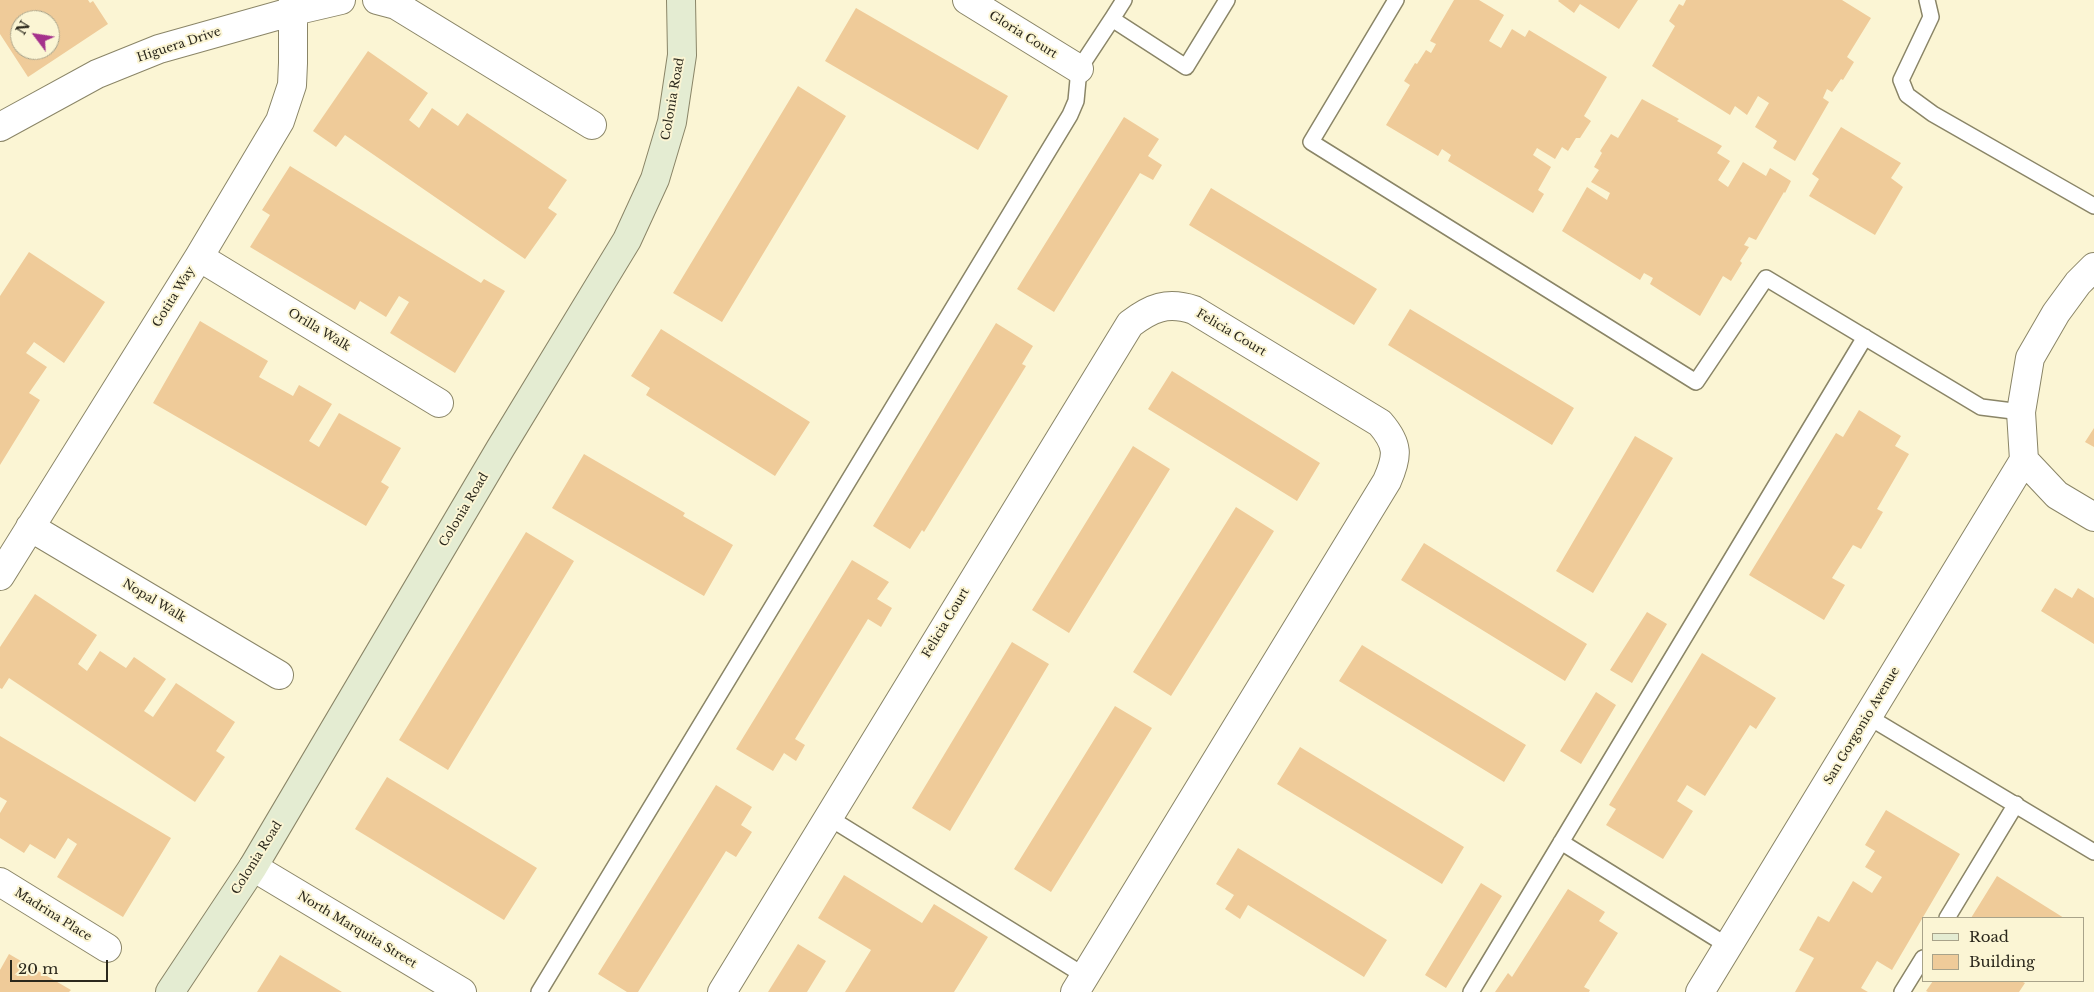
<!DOCTYPE html>
<style>
body{margin:0}
#map{position:relative;width:2094px;height:992px;overflow:hidden;background:#fbf5d4;font-family:"Libre Baskerville",serif}
canvas{display:block}
.legend{position:absolute;left:1922px;top:917px;width:162px;height:65px;box-sizing:border-box;background:#fbf5d4;border:1px solid #a8a38a;margin:0;padding:6px 9px;list-style:none;font-size:15px;color:#2b281c}
.legend li{display:flex;align-items:center;gap:10px;height:25px}
.legend b{width:25px;border:1px solid #a8a38a}
.north{position:absolute;left:10px;top:10px;width:50px;height:50px;box-sizing:border-box;background:#fbf5d4;border:1px solid #a8a38a;border-radius:50%;rotate:301deg;font-size:14px;font-weight:700;line-height:20px;text-align:center;color:#2b281c}
.north::after{content:'';display:block;margin:auto;width:18px;height:22px;background:#a5318b;clip-path:polygon(50% 0,100% 100%,50% 72%,0 100%)}
.scale{position:absolute;left:10px;top:960px;width:98px;height:22px;box-sizing:border-box;border:2px solid #2b281c;border-top:0;padding-left:6px;font-size:15px;line-height:18px;white-space:nowrap;color:#2b281c;-webkit-text-stroke:4px #fbf5d4;paint-order:stroke}
</style>
<div id="map">
<canvas width="2094" height="992"></canvas>
<ul class="legend">
<li><b style="height:6px;background:#e4ecd2"></b>Road</li>
<li><b style="height:14px;background:#efcb99"></b>Building</li>
</ul>
<div class="north">N</div>
<div class="scale">20 m</div>
</div>
<script>
const ctx = document.querySelector('canvas').getContext('2d');
ctx.lineJoin = 'round';
function paint(path, color) { ctx.fillStyle = color; ctx.fill(path, 'evenodd'); }
function trace(path, color, width, dash) { ctx.strokeStyle = color; ctx.lineWidth = width; ctx.lineCap = dash ? 'butt' : 'round'; ctx.setLineDash(dash || []); ctx.stroke(path); }
function write(font, color, halo, rows, align = 'center') {
  ctx.font = font + ' "Libre Baskerville",serif'; ctx.lineWidth = 4; ctx.setLineDash([]); ctx.textBaseline = 'middle'; ctx.strokeStyle = halo; ctx.fillStyle = color; for (const [text, x, y, turn = 0] of rows) {
    ctx.save(); ctx.translate(x, y); ctx.rotate((+turn || 0) * Math.PI / 180); ctx.textAlign = isNaN(turn) ? turn : align; if (halo) ctx.strokeText(text, 0, 0); ctx.fillText(text, 0, 0); ctx.restore();
  }
}
paint(new Path2D(`
 M0 0H88L90 3 93 1 108 24 28 77 0 34ZM20 20H50V50H20Z
 M1454 0H1479L1504 15 1489 41 1501 48 1512 29 1525 37 1529 30 1607 77 1584 116 1591 121 1580 138H1576L1568 151 1562 147 1555 159 1537 148 1533 155 1551 167 1538 190 1544 194 1533 213 1448 161 1451 155 1442 149 1438 156 1386 125 1410 85 1404 81 1415 63 1417 64 1426 50 1431 53 1436 44 1430 41Z
 M1559 0H1638L1619 29 1580 4 1574 13 1558 1Z
 M1686 0H1842L1871 18 1847 57 1854 62 1843 80 1841 79 1832 92 1827 89 1823 98 1829 102 1795 161 1773 148 1777 141 1755 127 1769 103 1758 96 1747 115 1735 106 1730 115 1652 66 1675 26 1669 21 1679 4 1683 6Z
 M856 8 1008 96 978 150 825 61Z
 M368 51 428 93 409 120 419 128 432 108 458 126 467 113 567 180 548 208 557 214 525 259 345 135 336 147 313 131Z
 M798 86 846 116 722 322 673 293Z
 M1642 99 1679 119 1677 121 1722 146 1717 153 1730 161 1718 180 1728 187 1743 162 1766 176 1770 168 1791 181 1785 193 1784 192 1756 240 1749 237 1744 245 1749 247 1740 261 1742 263 1731 281 1723 276 1700 316 1650 284 1653 278 1644 273 1640 280 1562 231 1587 187 1607 200 1610 193 1591 182 1599 170 1594 167 1602 153 1600 151 1611 134 1618 138Z
 M1124 117 1159 139 1148 156 1162 165 1153 180 1140 173 1054 312 1017 289Z
 M1841 127 1901 163 1891 178 1903 187 1875 235 1809 196 1819 179 1812 174Z
 M290 166 481 283 484 279 505 291 455 373 390 333 409 302 399 296 386 317 360 301 355 310 250 247 270 215 262 210Z
 M1211 188 1377 289 1354 325 1189 225Z
 M29 252 105 302 64 363 34 342 26 353 47 367 29 393 40 400 0 465V296Z
 M1410 309 1574 408 1552 445 1388 345Z
 M200 321 268 361 259 377 293 396 299 385 332 404 309 441 319 447 339 413 401 448 381 482 389 487 366 526 153 403Z
 M996 323 1033 346 1022 364 1026 366 924 532 922 530 910 549 873 526Z
 M661 329 810 422 775 476 646 395 650 388 631 376Z
 M1172 371 1320 463 1297 501 1148 409Z
 M1859 410 1901 436 1895 446 1909 454 1877 509 1883 512 1861 549 1853 545 1832 578 1845 585 1824 620 1749 575 1836 433 1843 437Z
 M2094 428V447L2085 442Z
 M1635 436 1673 458 1593 593 1556 571Z
 M1133 446 1170 469 1069 633 1032 610Z
 M584 454 685 513 683 516 733 545 704 596 552 508Z
 M1236 507 1274 531 1171 696 1133 672Z
 M526 532 574 561 448 770 399 740Z
 M1424 543 1587 644 1565 681 1401 580Z
 M852 560 889 582 877 599 892 608 881 627 868 619 795 739 805 745 796 761 784 753 773 771 736 749Z
 M2055 588 2072 598 2078 588 2094 598V644L2041 611Z
 M35 594 97 635 78 664 87 671 100 651 126 668 134 657 166 679 144 711 153 717 176 683 235 722 216 751 225 757 195 802 9 678 2 689 0 688V647Z
 M1647 612 1667 624 1632 683 1610 670Z
 M1012 642 1049 664 950 831 912 808Z
 M1362 645 1526 745 1504 782 1339 681Z
 M1702 653 1776 698 1756 729 1750 725 1705 796 1687 785 1677 801 1693 811 1663 859 1606 825 1616 809 1609 805Z
 M1596 692 1616 705 1581 764 1560 751Z
 M1115 706 1152 728 1051 892 1014 869Z
 M0 736 171 838 123 917 57 877 77 844 68 838 55 859 30 844 24 853 0 838V813L7 801 0 797Z
 M1300 747 1464 847 1442 884 1277 784Z
 M387 777 537 868 504 920 355 829Z
 M716 785 752 807 741 825 752 832 736 857 726 851 638 992H627L598 974Z
 M1886 810 1960 854 1892 970 1877 961 1861 988 1868 992H1795L1814 958 1799 950 1818 916 1829 922 1853 881 1872 893 1882 877 1865 867 1875 851 1865 845Z
 M1238 848 1387 940 1364 977 1248 905 1240 919 1225 909 1234 895 1216 884Z
 M844 875 922 923 934 904 988 937 954 992H845L871 950 818 918Z
 M1997 876 2064 918H1971Z
 M1481 883 1502 896 1446 988 1425 975Z
 M1568 889 1605 912 1599 921 1618 933 1584 987 1590 990 1589 992H1495L1508 973 1512 977Z
 M798 944 826 961 807 992H768Z
 M9 954 71 990 69 992H0V970Z
 M280 955 342 992H257Z
 M1933 981H2021L2025 983 2019 992H1928L1926 991Z`), '#efcb99');
const lane = new Path2D(`
 M1396 0 1311 142 1696 382 1766 278 1981 407 2021 412
 M1927 0 1931 17 1901 80 1907 95 1933 114 2094 206
 M1112 19 1124 0
 M1867 716 2094 852
 M828 817 1085 976
 M1561 842 1728 946
 M1947 918 2016 804
 M539 992 1070 115 1076 101 1079 69 1112 19 1186 67 1227 0
 M1471 992 1865 337
 M1902 992 1923 958`);
const street = new Path2D(`
 M377 0 396 5 592 125
 M967 0 1079 69
 M0 127 97 74 159 49 294 11 341 0
 M199 257 439 403
 M2094 267 2078 283 2056 313 2030 358 2021 412 2024 460 2057 495 2094 517
 M30 527 279 675
 M0 576 199 257 280 121 292 85 293 63V0
 M253 867 462 992
 M0 882 107 948
 M722 992 1130 324C1151 308 1167 301 1194 310L1380 423C1399 445 1398 456 1387 481L1075 992
 M1700 992 2024 460`);
const secondary = new Path2D(`
 M170 992 253 867 500 449 627 240 655 179 672 122 682 55 681 0`);
trace(lane, '#8a8567', 18);
trace(street, '#8a8567', 30);
trace(secondary, '#8a8567', 30);
trace(lane, '#fff', 15);
trace(street, '#fff', 28);
trace(secondary, '#e4ecd2', 28);
write('12px', '#2b281c', '#fbf5d4', [
 ["Gloria Court",1023,35,32],
 ["Higuera Drive",179,45,-18],
 ["Colonia Road",673,99,-80],
 ["Gotita Way",174,297,-58],
 ["Orilla Walk",319,330,31],
 ["Felicia Court",1231,333,31],
 ["Colonia Road",464,510,-59],
 ["Nopal Walk",154,601,31],
 ["Felicia Court",946,623,-59],
 ["San Gorgonio Avenue",1862,726,-59],
 ["Colonia Road",257,858,-58],
 ["Madrina Place",53,915,32],
 ["North Marquita Street",357,930,31]
]);
</script>
